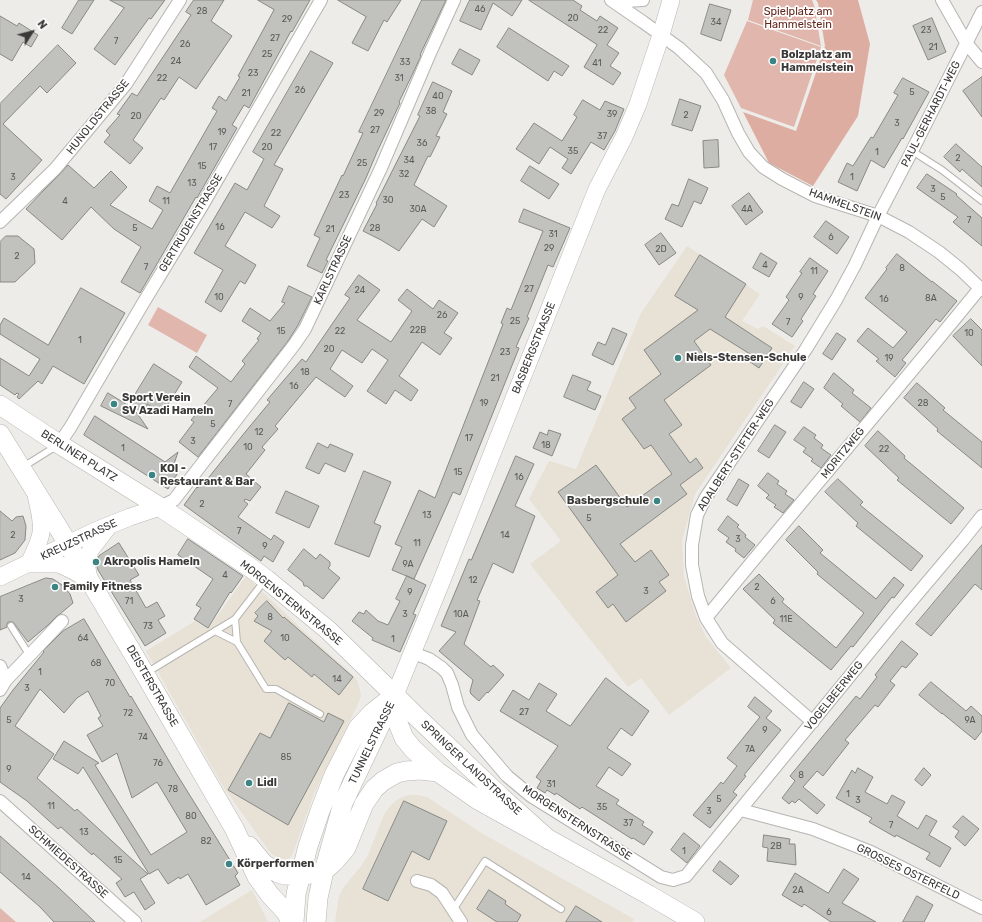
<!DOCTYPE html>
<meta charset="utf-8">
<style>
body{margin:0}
#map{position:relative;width:982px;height:922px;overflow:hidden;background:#eeece8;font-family:Rubik,sans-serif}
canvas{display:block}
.north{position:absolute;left:12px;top:12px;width:40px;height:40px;-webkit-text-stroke:3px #fff;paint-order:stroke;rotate:54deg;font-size:11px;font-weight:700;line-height:16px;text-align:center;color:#3a3938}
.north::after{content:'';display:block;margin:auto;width:14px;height:18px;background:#3a3938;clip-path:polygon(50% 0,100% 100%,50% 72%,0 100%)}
</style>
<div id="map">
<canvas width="982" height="922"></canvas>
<div class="north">N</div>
</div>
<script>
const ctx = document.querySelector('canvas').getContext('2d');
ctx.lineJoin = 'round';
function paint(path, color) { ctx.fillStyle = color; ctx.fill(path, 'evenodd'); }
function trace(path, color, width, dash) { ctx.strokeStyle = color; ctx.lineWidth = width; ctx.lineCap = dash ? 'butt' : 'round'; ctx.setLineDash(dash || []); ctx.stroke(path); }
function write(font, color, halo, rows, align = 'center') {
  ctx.font = font + ' Rubik,sans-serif'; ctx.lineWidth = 3.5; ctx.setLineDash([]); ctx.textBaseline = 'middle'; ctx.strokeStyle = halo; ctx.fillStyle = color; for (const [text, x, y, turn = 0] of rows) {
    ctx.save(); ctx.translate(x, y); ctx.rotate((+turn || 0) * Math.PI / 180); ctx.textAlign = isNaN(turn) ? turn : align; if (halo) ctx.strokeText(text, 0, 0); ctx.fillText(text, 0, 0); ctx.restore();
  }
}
paint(new Path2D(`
 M687 246 760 294 742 321 758 329 763 326 795 346 695 494 682 541 684 577 696 616 706 637 731 668 669 715 641 678 628 687 530 564 561 541 529 499 549 461 576 469 641 313Z
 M246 576 307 634 354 676 358 682 360 690 361 696 359 702 314 794 293 853 289 859 285 860 275 856 269 851 224 788 146 651 195 621 208 629Z
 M409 795H418L427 797 483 834 634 919 632 922H335L339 896 343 888 361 866 368 855 383 817 387 810 393 803 400 798Z
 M252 890 268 922H200Z`), '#e7e1d6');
paint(new Path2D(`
 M753 0H812L814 5 821 46 748 20Z
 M747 21 821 47 794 127 741 108 724 75Z
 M158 307 207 335 197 353 148 325Z
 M0 908 16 922H0Z`), '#e0b6ad');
paint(new Path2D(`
 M816 0H858L870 44 858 116 813 186 769 163 743 112 796 131 825 46 818 3Z`), '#deada2');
const building = new Path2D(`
 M79 0H94L72 34 62 28Z
 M110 0H165L151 19 149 18 115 65 94 49 124 8Z
 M194 0H224L211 21 232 36 196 89 179 77 164 100 161 98 133 140 143 148 130 164 104 142 110 135 106 131 120 115 117 114 132 93 137 96 191 15 186 12Z
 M258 0H310L292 32 291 31 249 108 244 105 232 125 237 128 197 198 196 197 140 293 121 282 141 247 114 229 91 207 62 240 26 209 43 191 60 174 68 165 94 188 111 171 127 187 110 205 152 229 163 210 149 201 157 186 170 193 217 111 212 108 219 96 226 101 240 77 238 76 274 10Z
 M338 0H401L387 22 384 20 368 51 352 43 366 17Z
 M422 0H446L420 55 421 56 413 73 399 102 400 103 377 152 366 178 326 260 328 261 322 273 307 266 320 238 314 235 342 175 343 176 363 133 359 132Z
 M470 0H522L512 16 493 3 481 30 460 21Z
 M529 0H573L582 6 580 10 597 21 600 16 618 28 607 45 619 53 610 66 621 73 613 85 584 67 597 45Z
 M710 4 731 10 721 41 701 34Z
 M0 16 17 26 19 23 38 35 31 47 23 42 12 61 0 54Z
 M932 18 946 52 928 60 913 26Z
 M509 28 569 66 562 76 554 71 548 81 497 47Z
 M58 45 76 63 47 93 40 86 3 124 42 160 6 199 0 194V104Z
 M460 49 480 60 472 75 452 64Z
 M311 51 333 63 274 165 283 169 264 206 280 216 272 228 245 212 225 246 256 265 245 284 240 281 221 312 205 302 223 270 194 253 235 183 247 190 264 159 253 152Z
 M982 77V117L963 91Z
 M903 78 929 92 903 139 902 138 884 168 871 160 857 191 838 182 847 163 853 166 871 137 873 138 898 95 894 93Z
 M433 82 452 91 443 112 447 114 436 136 440 137 430 157 428 156 414 185 447 206 434 227 422 219 399 251 381 240 363 231 377 204 376 203 420 116 418 115Z
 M680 99 701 106 692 131 672 125Z
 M583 100 600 110 605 101 624 109 615 131 604 150 591 142 571 174 562 168 568 159 550 147 539 164 516 149 534 123 562 141 577 117 574 115Z
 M718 140 719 167 704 168 703 141Z
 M956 144 982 167V187L962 169 960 172 944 157Z
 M530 166 559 184 549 199 521 181Z
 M927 174 957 194 956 195 982 218V246L953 222 958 217 917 188Z
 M689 179 708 188 701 204 694 201 682 227 665 219 672 204 678 206Z
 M749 193 763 212 746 225 732 206Z
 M524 209 570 228 553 267 548 265 527 317 529 318 516 347 519 348 460 495 453 492 414 579 392 570 402 547 395 544 419 490 435 498 503 324 501 323 507 308 511 310 543 231 519 222Z
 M826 221 849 237 837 254 814 237Z
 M661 233 676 253 659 265 645 245Z
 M6 236H18L34 249 35 263 15 282H0V242Z
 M761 253 777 263 769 277 753 268Z
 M897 254 932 282V281L957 301 940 322 936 319 902 360 906 363 895 377 876 361 879 359 857 341 868 328 893 348 907 332 865 298 887 269 886 268Z
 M700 255 746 284 725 317 772 348 759 368 746 359 750 354 710 329 694 341 711 365 664 400 682 425 669 434 690 463 696 458 703 468 680 485 687 494 620 544 635 562 651 550 669 575 659 582 666 591 626 622 613 604 608 608 596 592 618 575 558 492 596 465 627 507 672 474 651 445 644 449 622 419 636 408 629 398 661 374 644 350 698 310 675 296Z
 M810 258 828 271 813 294 816 296 801 319 803 321 792 337 772 324 789 300 786 297 802 273 800 272Z
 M359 275 380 290 357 320 391 342 412 311 398 300 407 289 433 309 439 300 458 313 444 333 452 338 440 355 422 342 399 376 418 390 411 401 395 390 386 404 367 391 388 360 372 349 362 363 342 350 330 369 353 386 345 397 316 377 275 426 278 429 262 447 265 450 246 474 261 487 250 501 245 499 244 501 248 504 238 517 271 540 274 535 284 542 273 562 264 556 261 561 184 505 197 487 198 488 199 486 201 487 246 431 270 402 267 400 302 359 306 362 350 298 345 295Z
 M289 286 312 297 298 325 288 341 198 457 179 442 194 422 191 420 218 388 189 367 196 356 231 382 245 364 242 361 259 340 257 339 261 333 242 321 250 308 270 321 285 303 282 302Z
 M81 288 125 313 84 384 53 366 42 384 38 381 19 399 17 397 19 394 17 393 15 395 0 385V358L29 376 40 359 0 334V325L4 318 48 345Z
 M971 319 982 330V366L953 336Z
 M613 328 627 334 613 365 592 355 598 342 605 345Z
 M837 333 846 339 832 360 823 354Z
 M154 364 182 382 162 414 147 404 146 416 130 403Z
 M834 373 854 390 852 393 871 408 860 422 841 406 843 404 824 388Z
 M573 375 591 382 587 390 601 396 595 410 564 397Z
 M804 382 814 389 801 408 791 402Z
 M917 383 945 408 943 410 982 442V468L937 431 938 429 904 398Z
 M108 393 134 409 148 429 101 406Z
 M95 416 165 462 178 452 173 467 179 471 168 489 84 435Z
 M775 425 786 432 769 458 758 451Z
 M804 427 816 435 814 438 823 445 821 448 831 455 821 468 811 461 813 459 803 452 806 448 794 440Z
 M549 430 561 434 552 456 533 448 540 432 547 435Z
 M878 431 905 456 904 458 964 508 951 524 897 480 899 478 865 446Z
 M318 443 328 448 330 444 353 454 345 472 325 463 319 474 306 468Z
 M516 456 534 464 515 506 535 516 513 573 493 563 477 600 480 601 464 644 491 667 493 665 504 675 488 693 487 692 479 701 471 694 470 691 473 680 439 651 456 632 441 626 469 559 471 560Z
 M364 471 391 482 374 523 381 526 369 557 335 544Z
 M768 473 779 481 777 484 787 491 785 494 794 500 783 513 774 507 776 505 766 498 769 495 758 486Z
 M739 479 749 485 737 506 727 500Z
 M838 479 863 502 860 505 923 556 911 571 856 526 858 523 825 492Z
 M286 491 319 506 309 528 276 513Z
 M0 511 12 521 16 517 23 516 26 526 25 540 15 553 0 560Z
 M728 516 739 525 737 527 746 535 745 537 755 545 744 558 735 551 736 549 726 542 729 538 718 530Z
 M799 526 823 550 820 553 876 599 894 577 904 585 894 598 892 597 853 647 851 646 831 670 773 623 775 620 743 589 759 574 784 599 782 602 836 648 864 613 817 574 818 572 786 540Z
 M188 539 243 576 231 593 230 592 208 628 194 619 201 608 196 605 213 579 178 555Z
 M119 543 139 575 130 580 146 608 157 602 165 616 158 620 166 633 145 646 98 570 96 563 99 556Z
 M982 545V590L975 584 931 636 916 624Z
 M304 549 316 559 320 554 330 562V566L328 568 340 578 323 599 307 586H304L303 582 288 570Z
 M407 576 426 585 413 614 416 615 400 652 372 640 373 638 352 621 359 612 364 614 366 610 378 621 388 625 400 601 396 599Z
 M46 578 53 579 62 585 70 594 73 603 60 614 57 616 48 625 28 642 13 622H8L7 624V627L0 630V597Z
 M267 601 283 618 284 617 353 677 339 695 314 674 312 677 288 657 285 660 264 641 272 631 254 621 258 616 255 613Z
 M84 619 130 697 131 696 176 773 238 873 235 876 240 885 206 905 188 874 180 879 179 877 168 884 158 869 149 874 83 767 78 774 53 759 64 741 99 763 95 765 151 855 187 832 157 782 132 798 117 753 102 762 87 735 103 726 98 718 101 716 88 691 77 698 64 713 40 689 15 726 54 754 37 778 75 811 77 809 148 874 140 879 155 903 145 910 134 892 125 897 116 883 122 879 93 853 92 855 61 827 58 829 27 801 0 782V708L13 690 44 652 43 651 63 631Z
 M902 641 918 654 906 668 902 666 890 681 895 685 878 707 875 705 845 740 849 743 823 776 817 771 803 787 825 805 817 814 799 799 795 803 792 801 789 804 782 798 795 781 790 776 856 696 860 699 877 677 875 675 889 657Z
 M606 678 649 711 632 736 621 728 607 748 631 764 622 776 609 767 596 786 619 800 616 804 644 822 642 825 653 832 644 845 633 838 632 839 582 807 580 809 556 793 555 795 547 790 545 793 537 788 541 781 536 777 558 746 500 711 513 690 529 700 539 683 557 694 546 711 570 726Z
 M931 682 966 711 971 706 982 716V731L975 740 942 713V714L919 695Z
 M755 697 772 711 766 718 781 730 744 775 746 776 733 792 737 795 710 828 693 815 721 782 723 784 737 766 727 758 760 717 748 707Z
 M289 703 324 722 328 713 344 721 288 825 228 790 260 733 270 738Z
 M858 768 873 777 865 792 887 804 892 795 905 802 897 816 918 829 926 815 937 821 929 835 951 848 940 867 926 859 930 853 896 835 895 837 869 822 872 818 836 798 852 770 855 773Z
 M924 768 931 775 922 786 915 780Z
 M404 801 447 821 429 860 412 851 388 901 363 889Z
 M963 816 979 829 965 846 955 837 959 831 953 827Z
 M684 833 700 846 687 863 671 850Z
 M764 835 790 839 789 844H795L796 865 767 861 768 848 763 847Z
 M0 836 59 888 95 922H54L40 907 0 872Z
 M720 861 739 876 731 885 713 871Z
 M844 869 859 879 842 903 876 922H831L804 904 802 907 782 895 795 873 828 893Z
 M489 890 506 901 505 904 521 915 517 922H497L477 909Z
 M917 896 933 905 924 922H903Z
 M576 906 602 922H566Z`);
paint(building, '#c1c1bd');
trace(building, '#898984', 1);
const service = new Path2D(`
 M912 151 942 170 982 201
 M23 467 58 445
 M235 619 237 642 266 689H276L320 714
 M11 626 30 656
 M215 631 237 642
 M146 673 235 619 265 580
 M453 910 485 861 561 909`);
const minor = new Path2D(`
 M611 0 643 22 679 48 706 73 723 100 738 133 749 152 763 167 782 179 815 196 878 216 909 232 939 252 960 269 982 290
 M622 0 626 1 643 0
 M942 0 967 44 982 62
 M0 222 55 169 126 84 180 0
 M59 444 70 428 142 305 202 206 321 0
 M160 507 174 500 294 345 305 329 381 168 430 53 454 0
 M706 618C796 507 890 399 980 288
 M413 653 429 659 442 668 447 673 452 685 458 707 472 735 507 776 531 796 661 877 673 880 686 876 903 611 963 540 982 516
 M0 666 6 680
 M0 690 6 680 62 621
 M813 722 722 643 706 618 698 596 692 565V545L697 515 706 497 806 349 836 300 855 265 878 216 912 151 982 12
 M0 801 135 922
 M741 810 813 829 871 852 982 908
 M417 881 431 885 442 893 461 922`);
const secondary = new Path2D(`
 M29 564C33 554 39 544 41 533 43 520 38 507 36 494
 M31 564H59L72 570 89 580
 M0 577 95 531 130 517 160 507
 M89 580 86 562 91 549 108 527
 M395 695 440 585 597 189 624 137 638 104 661 35 671 0`);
const primary = new Path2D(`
 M0 405 59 444 160 507 251 568 266 579 328 630 418 718 501 797 549 840
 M0 434 59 529 135 657 234 828 257 877 270 895 286 912 291 922
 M395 695 396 718 404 738 413 749 438 772 478 800 649 895 695 922
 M249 846 264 864 278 873 285 875 301 876 324 871 334 862 346 848 364 804 374 789 383 781 397 773 406 771 420 770 438 772
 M294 922 296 894 308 846 320 811 334 775 358 728 372 713 395 695
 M316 922 318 898 324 871 343 803 393 698`);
trace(service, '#b7b5b1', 8);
trace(minor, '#b7b5b1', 14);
trace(secondary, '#b7b5b1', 18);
trace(primary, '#b7b5b1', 20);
trace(service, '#fff', 6);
trace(minor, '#fff', 12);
trace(secondary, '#fff', 17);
trace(primary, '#fff', 19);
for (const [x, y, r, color] of [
 [773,61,4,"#3b8484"],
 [678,358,4,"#3b8484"],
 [114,404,4,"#3b8484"],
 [152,475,4,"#3b8484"],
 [657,501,4,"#3b8484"],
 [96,562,4,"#3b8484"],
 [55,587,4,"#3b8484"],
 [249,783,4,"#3b8484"],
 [229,864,4,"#3b8484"]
]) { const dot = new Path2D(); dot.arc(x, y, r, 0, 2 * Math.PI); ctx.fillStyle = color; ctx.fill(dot); trace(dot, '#fff', 1.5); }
write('9px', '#5c5b59', null, [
 ["46",480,9],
 ["28",202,11],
 ["20",573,18],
 ["29",287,19],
 ["34",716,22],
 ["22",603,30],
 ["23",926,30],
 ["27",275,38],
 ["7",116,41],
 ["26",185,44],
 ["21",933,47],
 ["25",267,54],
 ["24",176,61],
 ["33",405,62],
 ["41",597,63],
 ["23",253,73],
 ["22",162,78],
 ["31",399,78],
 ["26",300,90],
 ["5",912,92],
 ["21",246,93],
 ["40",438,96],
 ["38",431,111],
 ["29",379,113],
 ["39",612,114],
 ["2",686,115],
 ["20",136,116],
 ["3",897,123],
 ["27",375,130],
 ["19",222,132],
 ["22",276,133],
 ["37",602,136],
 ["36",422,143],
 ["17",213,147],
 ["20",267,147],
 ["35",573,151],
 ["1",877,152],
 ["2",958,158],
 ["34",409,160],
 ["25",362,163],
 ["15",202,166],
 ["32",404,174],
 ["3",13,177],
 ["1",852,177],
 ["13",192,183],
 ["3",933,189],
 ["23",344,195],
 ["5",943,197],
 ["30",388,200],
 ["4",65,201],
 ["11",166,201],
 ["30A",418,209],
 ["4A",747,209],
 ["7",969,220],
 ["16",220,227],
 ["5",135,228],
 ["28",375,228],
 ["21",330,229],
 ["31",553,234],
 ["6",831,237],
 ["29",549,248],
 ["2D",661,249],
 ["2",17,256],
 ["4",765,265],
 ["7",146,267],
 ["8",902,268],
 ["11",814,271],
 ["27",529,289],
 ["24",360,290],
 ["10",219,297],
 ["9",801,297],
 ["8A",931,298],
 ["16",884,299],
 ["26",442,315],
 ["25",515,321],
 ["7",788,322],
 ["22B",418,330],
 ["15",281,331],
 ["22",340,331],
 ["10",969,333],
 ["1",80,340],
 ["20",329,349],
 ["23",505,352],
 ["19",889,358],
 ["18",305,372],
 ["21",495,378],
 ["16",294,386],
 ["19",484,403],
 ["28",923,403],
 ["7",230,404],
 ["5",213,424],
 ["12",259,432],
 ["17",469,438],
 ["3",193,441],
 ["18",546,445],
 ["10",248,447],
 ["1",123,448],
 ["22",884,449],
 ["15",458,472],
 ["16",519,477],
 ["2",202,504],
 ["13",427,515],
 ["5",589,518],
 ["7",239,531],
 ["2",13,535],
 ["14",505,535],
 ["3",738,539],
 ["11",417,543],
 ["9",265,546],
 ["9A",408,564],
 ["4",225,575],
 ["12",473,580],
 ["2",757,587],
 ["3",646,591],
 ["9",410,592],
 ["3",21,599],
 ["71",129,601],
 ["6",773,601],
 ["3",405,614],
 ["10A",461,614],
 ["8",270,617],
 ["11E",786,619],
 ["73",148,626],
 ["64",83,638],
 ["10",285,638],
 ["1",393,639],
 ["68",96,663],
 ["1",40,672],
 ["14",337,679],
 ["70",110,683],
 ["3",27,688],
 ["27",524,712],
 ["72",128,713],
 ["5",9,720],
 ["9A",970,720],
 ["9",765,730],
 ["74",143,737],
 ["7A",750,749],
 ["85",286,757],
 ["76",158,763],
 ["9",9,769],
 ["8",801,775],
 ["31",551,784],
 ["78",173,789],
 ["1",848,794],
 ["5",719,799],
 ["3",858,800],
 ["11",51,806],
 ["35",602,807],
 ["3",709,811],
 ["80",191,816],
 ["37",628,823],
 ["7",891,825],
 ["13",84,832],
 ["82",206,841],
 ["2B",776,846],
 ["1",684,851],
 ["15",118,860],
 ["14",26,877],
 ["2A",798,890],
 ["6",829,912]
]);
write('11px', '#61261a', '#fff', [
 ["Spielplatz am",798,12],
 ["Hammelstein",798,25]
]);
write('bold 11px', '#3a3938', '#fff', [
 ["Bolzplatz am",781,55],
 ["Hammelstein",781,68],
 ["Niels-Stensen-Schule",686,358],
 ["Sport Verein",122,398],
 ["SV Azadi Hameln",122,411],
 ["KOI -",160,469],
 ["Restaurant & Bar",160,482],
 ["Basbergschule",649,501,"right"],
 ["Akropolis Hameln",104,562],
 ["Family Fitness",63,587],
 ["Lidl",257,783],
 ["Körperformen",237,864]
], 'left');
write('11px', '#3a3938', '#fff', [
 ["PAUL-GERHARDT-WEG",931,114,-63],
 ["HUNOLDSTRASSE",98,117,-51],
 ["HAMMELSTEIN",845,205,20],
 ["GERTRUDENSTRASSE",191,223,-59],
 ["KARLSTRASSE",333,270,-65],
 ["BASBERGSTRASSE",534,348,-68],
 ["MORITZWEG",843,453,-51],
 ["ADALBERT-STIFTER-WEG",736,455,-57],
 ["BERLINER PLATZ",79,456,32],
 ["KREUZSTRASSE",79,540,-25],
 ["MORGENSTERNSTRASSE",291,603,39],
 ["DEISTERSTRASSE",152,686,60],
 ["VOGELBEERWEG",834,696,-51],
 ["TUNNELSTRASSE",372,743,-64],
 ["SPRINGER LANDSTRASSE",471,768,43],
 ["MORGENSTERNSTRASSE",577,823,33],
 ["SCHMIEDESTRASSE",68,862,42],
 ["GROSSES OSTERFELD",908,872,26]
]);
</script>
